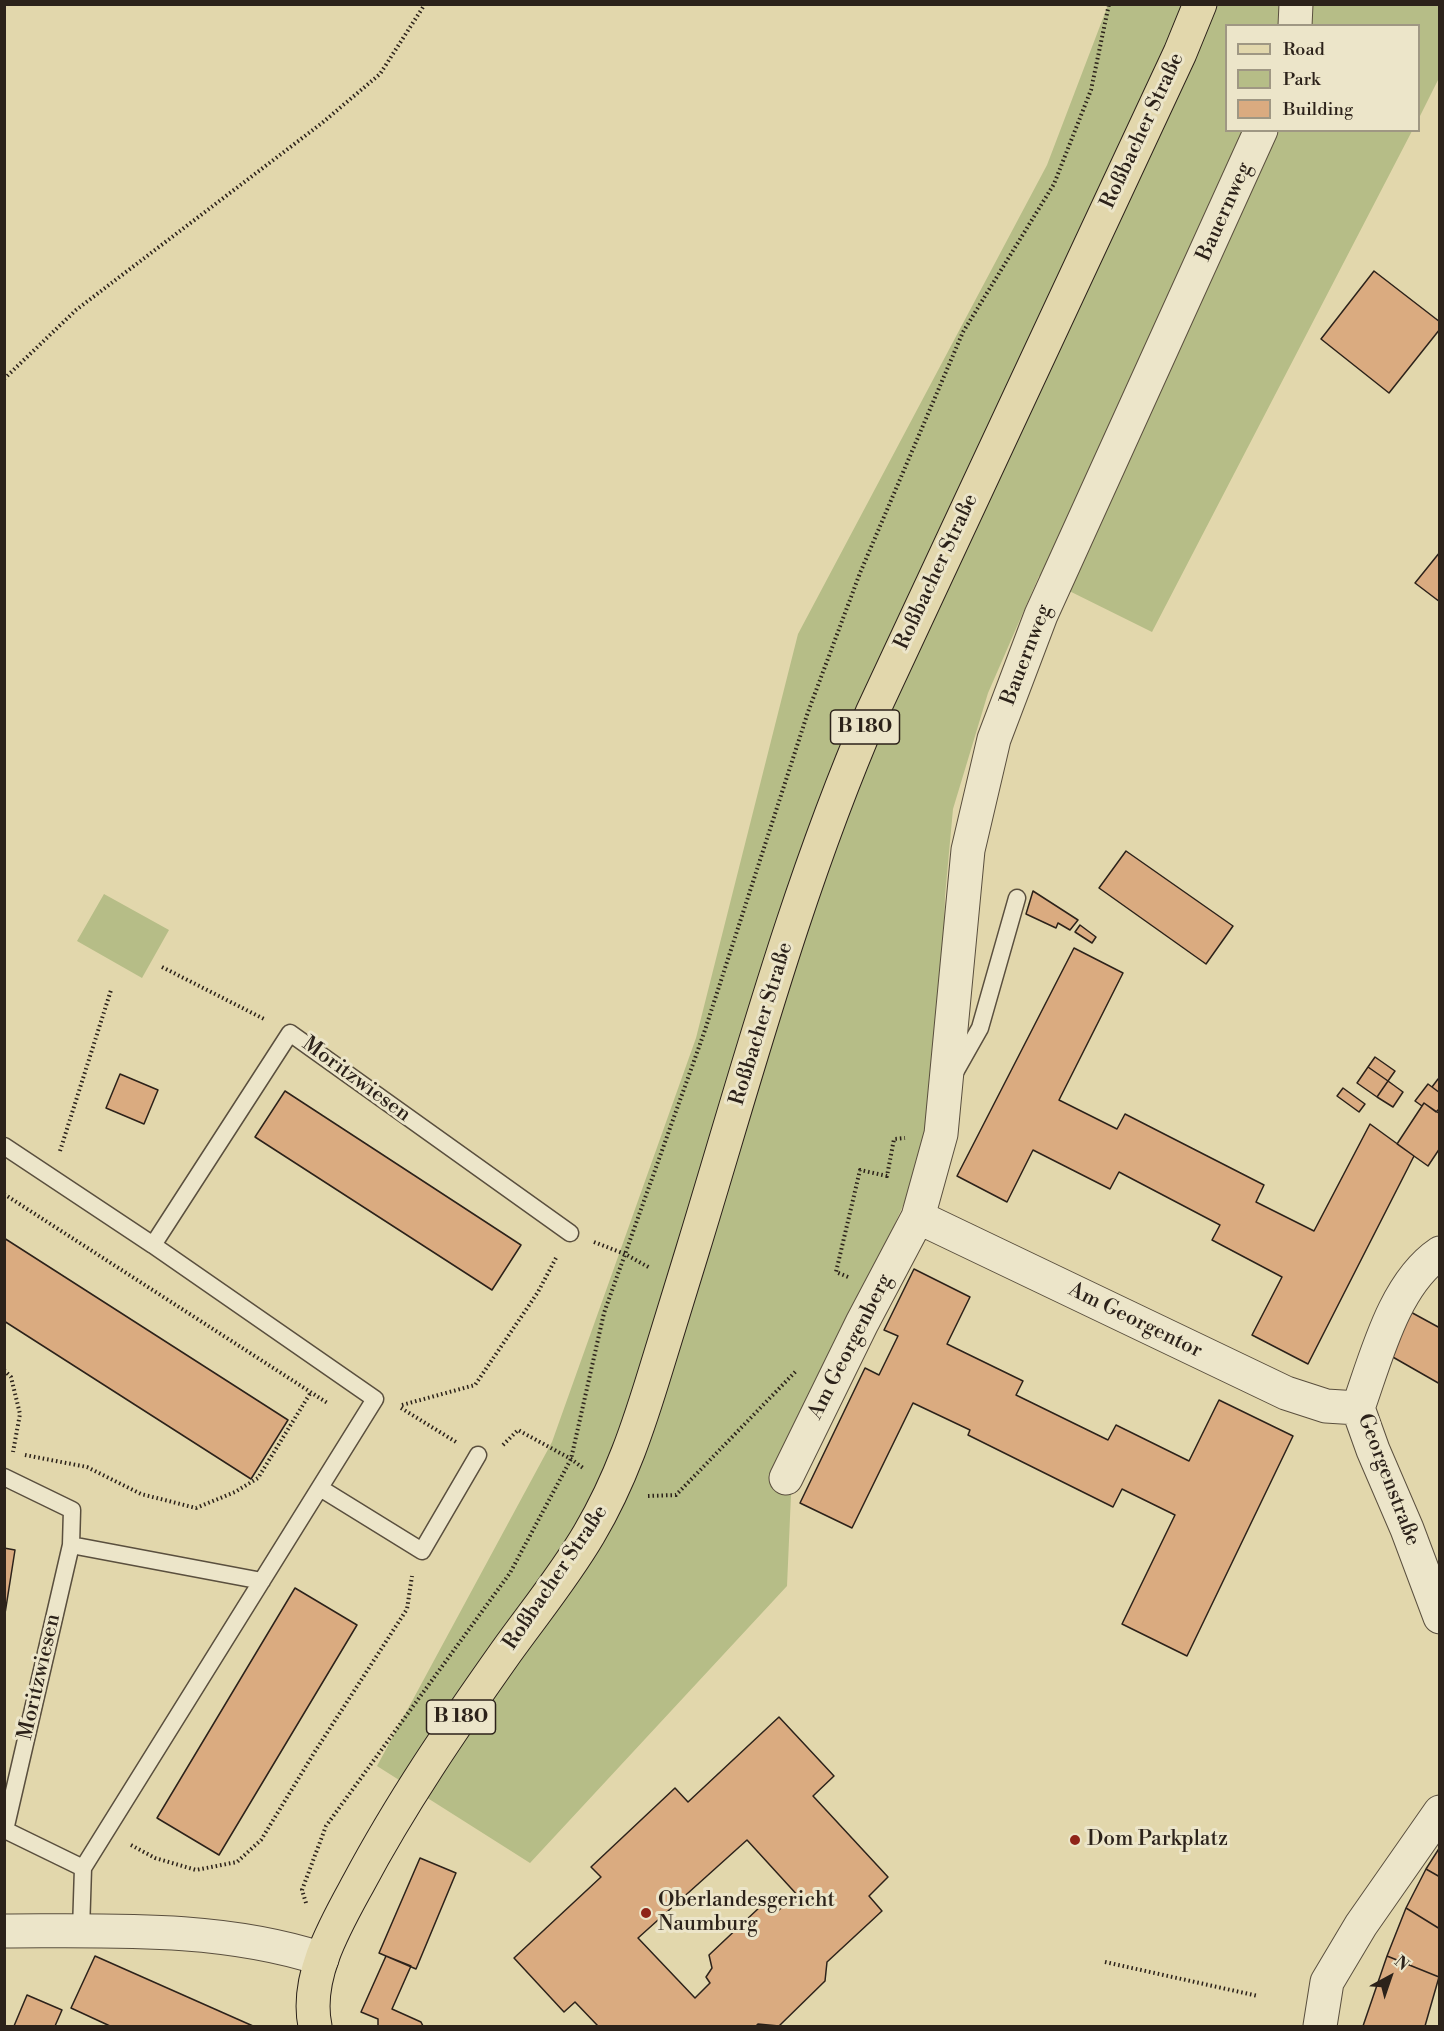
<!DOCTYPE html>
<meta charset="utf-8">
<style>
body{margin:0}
#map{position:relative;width:1444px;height:2031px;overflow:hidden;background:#e2d7ac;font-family:"Libre Bodoni",serif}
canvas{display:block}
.frame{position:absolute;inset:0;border:6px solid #2c221a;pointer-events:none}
.legend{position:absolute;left:1225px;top:24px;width:195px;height:108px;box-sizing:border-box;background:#ece5c9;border:2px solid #9f9783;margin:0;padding:8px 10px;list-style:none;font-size:18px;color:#2c221a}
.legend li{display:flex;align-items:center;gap:12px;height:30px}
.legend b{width:30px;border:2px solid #9f9783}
.north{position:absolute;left:1360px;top:1947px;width:60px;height:60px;-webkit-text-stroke:4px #ece5c9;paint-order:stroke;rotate:40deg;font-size:16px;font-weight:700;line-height:24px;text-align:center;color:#2c221a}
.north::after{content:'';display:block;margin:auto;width:21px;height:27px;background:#2c221a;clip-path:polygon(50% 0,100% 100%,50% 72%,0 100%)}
</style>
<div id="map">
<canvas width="1444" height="2031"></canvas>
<div class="frame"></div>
<ul class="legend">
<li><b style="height:8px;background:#e2d7ac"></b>Road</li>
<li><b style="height:16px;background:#b6bd87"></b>Park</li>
<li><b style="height:16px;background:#daab80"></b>Building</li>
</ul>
<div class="north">N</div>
</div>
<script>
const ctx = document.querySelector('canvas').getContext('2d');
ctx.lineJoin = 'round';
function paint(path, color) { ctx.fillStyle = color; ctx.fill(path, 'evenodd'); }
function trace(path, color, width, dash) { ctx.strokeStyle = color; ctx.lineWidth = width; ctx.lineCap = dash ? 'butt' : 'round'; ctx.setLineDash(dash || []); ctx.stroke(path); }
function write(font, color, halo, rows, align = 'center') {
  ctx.font = font + ' "Libre Bodoni",serif'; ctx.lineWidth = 6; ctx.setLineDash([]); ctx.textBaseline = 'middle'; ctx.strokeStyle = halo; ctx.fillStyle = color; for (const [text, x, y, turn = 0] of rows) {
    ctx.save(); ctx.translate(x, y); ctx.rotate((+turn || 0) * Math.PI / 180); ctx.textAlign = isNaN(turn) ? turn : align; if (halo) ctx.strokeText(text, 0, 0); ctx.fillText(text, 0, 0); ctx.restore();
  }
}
paint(new Path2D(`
 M1108 5H1439V78L1419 118 1418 26H1226V130L1412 131 1152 632 1039 576 988 693 953 809 945 896 940 1090 911 1188 793 1449 787 1586 530 1863 377 1766 552 1442 696 1038 798 634 1047 165Z
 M104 894 169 930 142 978 77 941Z`), '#b6bd87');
const building = new Path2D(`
 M1374 271 1440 322V329L1389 393 1321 339Z
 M1440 552V602L1415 583Z
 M1126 851 1233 926 1206 964 1099 888Z
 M1033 891 1078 920 1070 930 1058 923 1056 928 1026 914Z
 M1080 925 1096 937 1092 943 1075 932Z
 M1074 948 1123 973 1059 1100 1117 1129 1125 1114 1264 1185 1256 1202 1314 1231 1370 1124 1414 1156 1308 1364 1252 1335 1282 1277 1212 1240 1220 1225 1119 1172 1110 1189 1033 1150 1007 1202 957 1176Z
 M1375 1057 1395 1071 1388 1081 1368 1067Z
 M1368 1067 1388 1081 1377 1097 1357 1083Z
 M120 1074 158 1090 144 1124 106 1108Z
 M1438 1079 1440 1080V1093L1432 1087Z
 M1388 1081 1403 1092 1393 1107 1377 1097Z
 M1428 1084 1440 1093V1108L1436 1112 1424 1103 1422 1106 1415 1101Z
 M1343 1088 1365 1104 1359 1112 1337 1096Z
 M285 1091 521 1245 492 1290 255 1137Z
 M1424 1103 1440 1114V1148L1428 1166 1397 1144Z
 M4 1238 288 1420 251 1479 4 1321Z
 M914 1269 970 1297 947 1344 1023 1381 1016 1395 1108 1440 1116 1425 1189 1461 1219 1400 1293 1436 1187 1656 1122 1624 1175 1515 1122 1489 1113 1507 968 1435 970 1430 913 1403 852 1528 800 1503 865 1368 879 1375 898 1336 884 1330Z
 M1407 1310 1440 1328V1384L1384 1352Z
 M4 1548 15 1550 4 1620Z
 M295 1588 357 1625 219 1855 157 1818Z
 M779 1717 834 1776 813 1796 888 1877 869 1896 882 1911 827 1962 825 1981 779 2026 758 2024 756 2026H598L575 2002 564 2012 514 1958 601 1877 591 1867 675 1788 688 1802ZM747 1840 800 1898 790 1907 786 1903 778 1911 761 1906 709 1955 712 1968 706 1977 710 1983 695 1998 638 1938Z
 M1440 1847V1877L1426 1869Z
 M420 1858 456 1873 416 1969 379 1953Z
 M1426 1869 1440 1877V1929L1406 1908Z
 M1406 1908 1440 1929 1439 1977 1387 1956Z
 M95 1956 253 2026H110L71 2008Z
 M386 1956 411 1966 392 2009 421 2022 423 2026H378V2019L361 2012Z
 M1387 1956 1439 1977 1425 2026H1363Z
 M27 1995 62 2010 55 2026H14Z`);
paint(building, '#daab80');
trace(building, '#2c221a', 1.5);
const service = new Path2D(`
 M954 1074 980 1028 1017 898
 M4 1146 153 1245
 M4 1477 72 1510 71 1545 5 1830 83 1868
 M320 1488 422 1551 478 1455
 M71 1545 262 1581
 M81 1931 83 1868 375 1399 153 1245 290 1033 570 1233`);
const minor = new Path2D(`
 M1295 26 1296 4
 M918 1217 1286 1393 1326 1406 1358 1408
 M1440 1253C1394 1284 1376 1358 1358 1408L1373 1450 1407 1529 1440 1617
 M786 1478 862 1323 918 1217 941 1134 968 850 994 739 1041 615 1261 130
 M4 1931C110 1931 221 1926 322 1959
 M1320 2026 1327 1982 1361 1925 1440 1812`);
const primary = new Path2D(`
 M315 2026C305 1977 335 1926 358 1884 401 1803 453 1727 506 1652 534 1613 565 1575 589 1534 621 1480 639 1425 657 1366 669 1327 681 1288 693 1249 748 1069 797 886 872 713L1180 53 1200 4`);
trace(service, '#5a4f3e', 19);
trace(minor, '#5a4f3e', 35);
trace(primary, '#2c221a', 35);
trace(new Path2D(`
 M4 379 76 310 322 123 380 74 425 4
 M162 967 266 1020
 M60 1151 111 990
 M4 1194 329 1404
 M594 1242 625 1254 650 1268
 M848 1277 836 1272 860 1170 887 1176 894 1139 905 1138
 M4 1370 11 1377 20 1414 13 1452
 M402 1405 475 1385 538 1292 557 1256
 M401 1408 456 1442
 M503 1445 518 1430 571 1459 583 1468
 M25 1455 87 1467 141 1494 196 1508 235 1492 258 1478 311 1392
 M648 1496 676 1495 797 1370
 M131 1845 155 1858 196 1870 237 1862 261 1840 314 1753 407 1609 412 1576
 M306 1903 302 1890 326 1826 510 1573 571 1459 604 1313 704 1033 808 712 860 573 963 332 1054 184 1091 90 1109 4
 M1105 1962 1258 1996`), '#2c221a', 4, [1.5, 3]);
trace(service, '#ece5c9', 16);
trace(minor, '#ece5c9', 33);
trace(primary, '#e2d7ac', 33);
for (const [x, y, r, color] of [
 [1075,1840,6,"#8f2418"],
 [646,1913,6,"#8f2418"]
]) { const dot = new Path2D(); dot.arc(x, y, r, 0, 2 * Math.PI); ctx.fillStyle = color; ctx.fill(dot); trace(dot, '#ece5c9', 2); }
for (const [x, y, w] of [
 [865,727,69],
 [461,1717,69]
]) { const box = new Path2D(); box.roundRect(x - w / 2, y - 17, w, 34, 4.5); ctx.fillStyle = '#ece5c9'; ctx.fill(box); trace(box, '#2c221a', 1.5); }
write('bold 20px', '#2c221a', null, [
 ["B 180",865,727],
 ["B 180",461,1717]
]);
write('21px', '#2c221a', '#ece5c9', [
 ["Roßbacher Straße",1143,131,-65],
 ["Bauernweg",1225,212,-66],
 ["Roßbacher Straße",937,572,-65],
 ["Bauernweg",1027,655,-69],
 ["Roßbacher Straße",762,1024,-73],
 ["Moritzwiesen",356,1080,36],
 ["Am Georgentor",1135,1321,26],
 ["Am Georgenberg",851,1347,-63],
 ["Georgenstraße",1388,1480,69],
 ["Roßbacher Straße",556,1578,-56],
 ["Moritzwiesen",40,1677,-77]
]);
write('21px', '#2c221a', '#ece5c9', [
 ["Dom Parkplatz",1087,1840],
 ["Oberlandesgericht",658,1901],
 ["Naumburg",658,1925]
], 'left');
</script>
